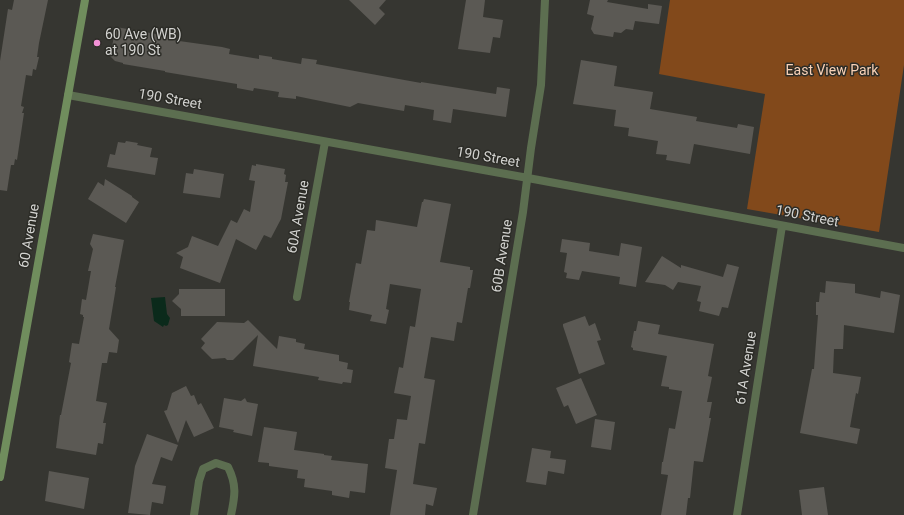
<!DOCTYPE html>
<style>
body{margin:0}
canvas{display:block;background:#363631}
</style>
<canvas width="904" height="515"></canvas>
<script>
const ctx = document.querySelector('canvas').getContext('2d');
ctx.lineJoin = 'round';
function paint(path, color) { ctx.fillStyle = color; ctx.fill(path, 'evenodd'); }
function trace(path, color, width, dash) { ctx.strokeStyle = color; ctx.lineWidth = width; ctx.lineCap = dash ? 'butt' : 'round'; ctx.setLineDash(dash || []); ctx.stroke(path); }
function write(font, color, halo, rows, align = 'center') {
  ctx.font = font + ' Roboto,sans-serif'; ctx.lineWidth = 3; ctx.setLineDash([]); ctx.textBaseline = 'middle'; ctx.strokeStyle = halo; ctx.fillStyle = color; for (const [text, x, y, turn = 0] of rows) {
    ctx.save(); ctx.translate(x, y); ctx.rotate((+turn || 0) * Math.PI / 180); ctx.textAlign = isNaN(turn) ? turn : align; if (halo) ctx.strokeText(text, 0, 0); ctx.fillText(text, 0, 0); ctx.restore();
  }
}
paint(new Path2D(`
 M670 0H904V65L879 232 747 209 765 94 659 74Z`), '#82491b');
paint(new Path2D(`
 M165 297 167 314 170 318 168 325 166 326 164 325 163 327 154 321 151 298Z`), '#0b2a1b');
paint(new Path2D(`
 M14 0H48L39 43 37 57H39L36 70 33 69 32 76 26 75 21 106 24 107 22 113H24L17 160 15 159 14 165H11L7 191 0 190V61L8 9 12 10Z
 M349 0H386L379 8 385 14 375 25Z
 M466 0H485L483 17 503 20 500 38 493 37 490 53 458 49Z
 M590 0H608L607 2 648 9V4L662 6 659 24 635 21 633 30 626 29 621 33 614 32 613 37 594 34 591 29 594 16 587 14Z
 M116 27 156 34V31L173 33 172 40 222 47 230 49 229 54 259 59V55L272 57V59L301 64 302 58 317 60 316 64 421 83V82L496 94 497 87 510 89 506 117 453 109 451 123 433 120 434 110 405 105 404 111 358 103 350 107 296 96V99L278 97 279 92 254 88 253 91 237 88V84L165 72V71L123 64V63L115 61 110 56Z
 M581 60 617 66 614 86 653 92 650 109 697 117 696 121 737 128 738 124 754 127 750 154 694 144 690 164 666 160 667 155 656 154 658 141 628 136 629 128 614 126 616 110 573 104Z
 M126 141 138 143 137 145 152 148 150 157 158 158 155 175 107 167 110 154 115 155 118 142 125 143Z
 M256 164 285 169 284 174 286 175 285 182H288L281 219 271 238 264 235 256 250 236 239 220 283 180 268 183 257 176 253 188 247 192 236 218 246 231 220 237 223 244 209 250 212 255 181 249 180 252 165 256 166Z
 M194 169 224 174 220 198 183 193 186 173 193 174Z
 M105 179 132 196V197L139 202 126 223 88 199 98 182 104 186Z
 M424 199 451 204 440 262 470 267V270H473L470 288H468L462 323 457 322 454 341 431 337 424 378 435 380 425 444 419 443 413 484 437 488 433 506 426 504 425 515H390L397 470 385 468 389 439H394L397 419 407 420 411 396 394 393 399 367 403 368 410 326 415 327 421 289 390 284 386 309 389 310 386 324 370 321 372 315 349 310 350 302H349L356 263 361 264 367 230 375 231 376 220 417 227 422 202H423Z
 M93 234 124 240 115 287H116L109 329 119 340 117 353 109 352 107 363H102L96 401 107 403 103 423H106L103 444 98 443 96 455 56 448 60 415H61L71 363 69 362 72 343 79 344 84 317H83V315L80 314 82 299 86 300 91 271H88L93 249 90 244Z
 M562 239 590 243 589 251 619 256 621 243 642 247 636 287 619 284 620 277 582 271 579 280 566 278 567 273 564 272 567 253 560 252Z
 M662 256 681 268V265L723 277 727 264 739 267 728 308 722 307 719 316 699 311 701 302 697 301 701 286 678 282 673 290 665 285 645 282Z
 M826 281 855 284V293L880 298 881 291 900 295 894 333 844 325 843 349H834L833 373 861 377 858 394 856 393 850 427 860 429 857 444 800 433 812 369H814L818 315H816V302H819L820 292 825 293Z
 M179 289H225V316H181V309L172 301 179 294Z
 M585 316 589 326 595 323 601 340 597 341 605 364 579 374 563 326V324Z
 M248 320 277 349 279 336 296 339V342L305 344 304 349 339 355V361L348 363 347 369 353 370 351 383 343 382 342 384 318 380 319 377 253 366 258 335 233 360H227L225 358 212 359 201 348 205 343 201 339 217 322 244 323Z
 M638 321 660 325 658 334 714 344 708 376 712 377 707 402H712L709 418H711L703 462 694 461 690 498H688L686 515H661L668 475 661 474 662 462H663L669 428 675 429 682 391 669 389V387L661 386 667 356 633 350V348L631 347 634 331H636Z
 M581 378 597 415 576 424 568 405 564 407 556 388Z
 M186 386 191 396 194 395 198 405 201 403 214 428 194 437 186 420 178 443 164 411 167 410 172 393Z
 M224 398 241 401 245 398 247 402 258 404 252 436 233 432 234 430 219 427Z
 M595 419 615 422 611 450 591 447Z
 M264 427 297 432 294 450 324 454V455L332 456 331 460 368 464 365 493 350 491 349 498 332 495V491L304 487 305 479 297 478 298 470 269 466V463L258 462Z
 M147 434 178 445 172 461 161 457 152 484 166 486 163 504 152 502 150 515 128 513 135 466Z
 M532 448 551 451 550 458 566 460 564 474 548 471 546 485 526 482Z
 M49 471 89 478 84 509 45 501Z
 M824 487 828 515H802L799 490Z`), '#5b5954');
trace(new Path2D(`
 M68 95 528 178 904 248
 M297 297 325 142
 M194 515 199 481 203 469 216 463 228 467C237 485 235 496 231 515
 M473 515 523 212 531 148 541 85 545 0
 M737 515 782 226`), '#5c6e50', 8);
trace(new Path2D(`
 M0 477 85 0`), '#708d5d', 8);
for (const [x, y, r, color] of [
 [97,43,4,"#f391d6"]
]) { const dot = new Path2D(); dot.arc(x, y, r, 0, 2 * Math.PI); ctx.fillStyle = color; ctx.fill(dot); trace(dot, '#2c2c27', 1.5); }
write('14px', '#d3d3d0', '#2c2c27', [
 ["60 Ave (WB)",105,35],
 ["at 190 St",105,51]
], 'left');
write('14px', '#f8d1b6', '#2c2c27', [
 ["East View Park",832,71]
]);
write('14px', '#d3d3d0', '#2c2c27', [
 ["190 Street",170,100,10],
 ["190 Street",488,158,10],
 ["60A Avenue",299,217,-80],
 ["190 Street",807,217,11],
 ["60 Avenue",30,236,-80],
 ["60B Avenue",503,256,-81],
 ["61A Avenue",747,368,-81]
]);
</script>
